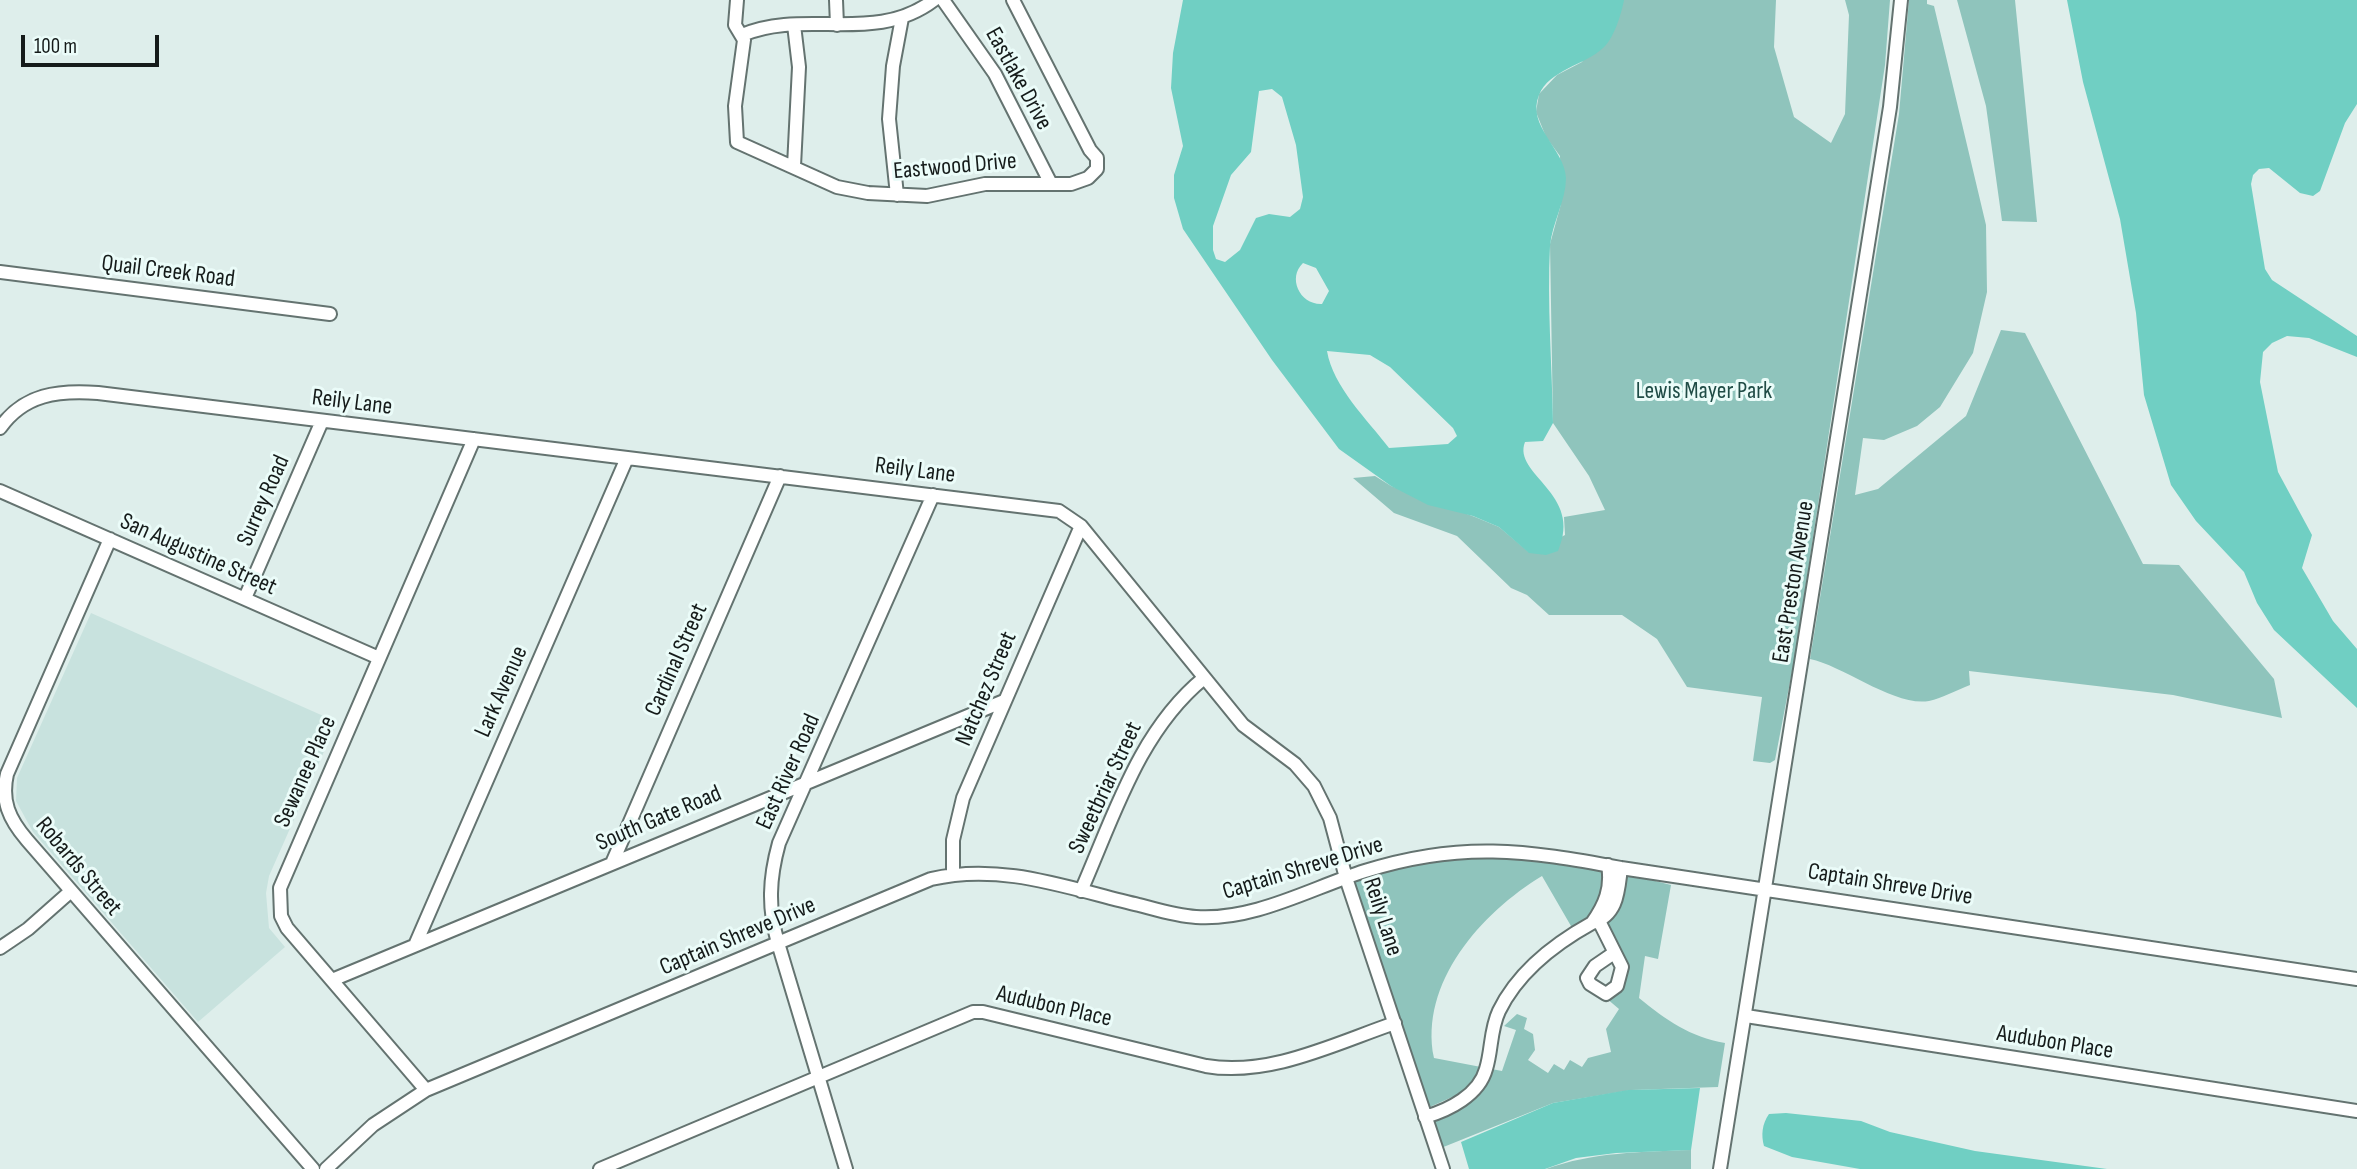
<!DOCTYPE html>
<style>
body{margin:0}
#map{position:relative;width:2357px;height:1169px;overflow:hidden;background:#deeeeb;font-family:"Sofia Sans Condensed",sans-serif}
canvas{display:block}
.scale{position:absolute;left:21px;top:35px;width:138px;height:32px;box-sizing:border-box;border:4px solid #151b1a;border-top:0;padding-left:9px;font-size:21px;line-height:24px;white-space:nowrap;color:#151b1a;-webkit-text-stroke:5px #ebfcf9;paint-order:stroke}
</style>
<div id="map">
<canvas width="2357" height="1169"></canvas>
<div class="scale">100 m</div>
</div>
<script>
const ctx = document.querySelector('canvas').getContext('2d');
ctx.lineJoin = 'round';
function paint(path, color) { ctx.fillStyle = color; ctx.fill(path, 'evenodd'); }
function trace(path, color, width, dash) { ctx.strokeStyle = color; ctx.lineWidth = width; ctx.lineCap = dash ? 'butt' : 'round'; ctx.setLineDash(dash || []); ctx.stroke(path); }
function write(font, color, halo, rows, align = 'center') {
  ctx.font = font + ' "Sofia Sans Condensed",sans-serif'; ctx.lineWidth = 6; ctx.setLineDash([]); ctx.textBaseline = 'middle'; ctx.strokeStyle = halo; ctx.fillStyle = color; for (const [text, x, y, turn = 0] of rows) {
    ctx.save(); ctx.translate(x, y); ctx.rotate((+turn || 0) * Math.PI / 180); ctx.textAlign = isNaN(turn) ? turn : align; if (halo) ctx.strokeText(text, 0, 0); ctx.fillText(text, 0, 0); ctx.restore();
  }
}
paint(new Path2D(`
 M91 613 337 722 269 876 266 893 269 928 285 947 198 1022 33 832 16 801 17 778Z`), '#c8e2de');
paint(new Path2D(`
 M1619 0H1776L1774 47 1794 117 1831 143 1845 114 1849 15 1845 0H1890L1885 65 1795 656 1775 760 1770 763 1753 761 1762 697 1687 687 1657 639 1622 615H1549L1527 595 1511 588 1457 536 1394 513 1353 478 1375 476 1391 486 1475 517 1499 527 1530 553 1565 535 1564 517 1605 510 1589 476 1553 423 1550 244 1561 204 1560 156 1546 137 1536 112 1539 94 1557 75 1582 62Z
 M1909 0H1927V4L1934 6 1986 225 1987 292 1973 353 1940 407 1917 426 1884 440 1863 438 1855 495 1878 489 1966 416 2001 330 2025 333 2143 564 2179 565 2274 679 2282 718 2173 695 1969 671 1970 685C1957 690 1942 698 1929 701 1895 707 1844 666 1810 659L1899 114Z
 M1957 0H2015L2037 222 2002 221 1986 106Z
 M1437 854 1576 858 1607 873 1603 908 1580 930 1571 926 1542 876C1481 913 1419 983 1434 1058L1502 1071 1516 1030 1504 1026 1517 1014 1527 1018 1524 1029 1533 1034 1535 1050 1528 1060 1548 1073 1554 1064 1564 1070 1570 1060 1582 1067 1588 1058 1611 1052 1606 1029 1619 1009 1606 998 1622 976 1599 921 1620 876 1628 874 1671 885 1658 959 1645 956 1639 998C1666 1020 1690 1037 1725 1043L1718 1087 1632 1090 1553 1103 1436 1150 1425 1117 1465 1095 1459 1094 1423 1110 1346 878Z
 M1691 1150V1169H1546C1593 1152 1641 1152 1691 1150Z`), '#8fc4bc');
paint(new Path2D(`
 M1183 0H1624C1621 15 1614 38 1603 48 1585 65 1549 70 1539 95 1526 126 1565 149 1566 178 1566 201 1552 223 1550 246 1547 304 1552 364 1553 423L1543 441 1525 442C1512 475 1584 493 1558 551L1546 555 1529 553 1499 527 1473 516 1428 505 1391 486 1339 449 1272 360 1183 229 1174 198V175L1183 146 1171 88 1173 53ZM1272 89 1282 97 1296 145 1303 197 1300 209 1290 217 1269 214 1256 218 1240 250 1225 262 1216 259 1213 250V226L1231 175 1251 152 1259 91ZM1303 263 1316 268 1329 291 1322 304C1300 305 1287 278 1303 263ZM1327 351 1370 355 1390 367 1453 428 1457 436 1448 444 1389 448C1367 419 1333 387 1327 351Z
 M2067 0H2357V104L2345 123 2320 191 2313 196 2300 193 2269 168 2259 169 2253 175 2251 184 2265 269 2272 280 2357 336V357L2309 338 2287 336 2272 343 2263 352 2260 382 2278 472 2312 535 2302 568 2333 621 2357 649V708L2274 630 2257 603 2244 572 2196 521 2171 485 2144 395 2136 313 2120 219 2083 82Z
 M1700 1088 1691 1150 1616 1153 1576 1158 1545 1169H1469L1461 1142 1553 1103 1628 1090Z
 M1786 1113 1861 1121 1890 1132 1975 1151 2107 1169H1860L1792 1157 1764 1146C1761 1135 1762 1124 1769 1114Z`), '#70cfc3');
const minor = new Path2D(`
 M737 0 735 25 744 40 735 106 737 142 837 187 868 193 927 196 985 184H1071L1088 178 1097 169V158L1090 150 1013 0
 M836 0 837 25
 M943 0 995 74 1050 182
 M742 35C805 8 875 45 934 0
 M794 166 799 67 794 25
 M897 195 889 119 893 66 902 18
 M0 272 330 314
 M0 428C24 394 58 390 98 393L1059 511 1081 526 1243 725 1295 764 1314 786 1330 818 1346 878 1443 1169
 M0 491 379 658
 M110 539 7 774C1 801 9 819 27 840L313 1169
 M245 598 322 421
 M613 861 780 476
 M1608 865C1612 888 1605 905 1592 923 1618 915 1618 891 1621 868
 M953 874V840L963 798 1081 526
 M1081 891C1114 816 1139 731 1204 678
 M1599 921 1622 967 1617 986 1606 994 1590 984 1587 978 1595 966 1614 953
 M416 943 627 458
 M0 948 28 929 71 891
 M332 980 1004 701
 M1746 1016 2357 1111
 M426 1090 287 928 281 916 280 888 474 439
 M1425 1117C1449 1110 1479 1095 1486 1069 1492 1050 1490 1030 1499 1011 1518 972 1554 944 1592 923
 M326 1169 373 1125 426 1090 931 879C1002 862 1070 889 1139 905 1158 910 1177 916 1196 917 1254 921 1311 888 1365 871 1460 841 1526 850 1621 868L2357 979
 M600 1169 973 1012H983L1206 1066C1270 1077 1336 1043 1395 1023
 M846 1169 778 943C768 908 769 879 779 843L933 495
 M1720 1169 1890 107 1901 0`);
trace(minor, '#647370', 16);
trace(minor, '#fff', 12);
write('24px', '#151b1a', '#ebfcf9', [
 ["Eastlake Drive",1018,79,61],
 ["Eastwood Drive",955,167,-5],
 ["Quail Creek Road",168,272,7],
 ["Reily Lane",352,403,7],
 ["Reily Lane",915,471,7],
 ["Surrey Road",264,501,-66],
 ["San Augustine Street",198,555,24],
 ["East Preston Avenue",1794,582,-81],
 ["Cardinal Street",677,660,-66],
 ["Natchez Street",987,689,-67],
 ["Lark Avenue",502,692,-66],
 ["Sewanee Place",306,772,-66],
 ["East River Road",789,772,-66],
 ["Sweetbriar Street",1106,788,-65],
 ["South Gate Road",659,819,-23],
 ["Robards Street",78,867,50],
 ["Captain Shreve Drive",1303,869,-17],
 ["Captain Shreve Drive",1890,885,9],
 ["Reily Lane",1382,917,72],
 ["Captain Shreve Drive",738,937,-23],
 ["Audubon Place",1054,1007,13],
 ["Audubon Place",2055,1043,9]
]);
write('24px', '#204c46', '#ebfcf9', [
 ["Lewis Mayer Park",1704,392]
]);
</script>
